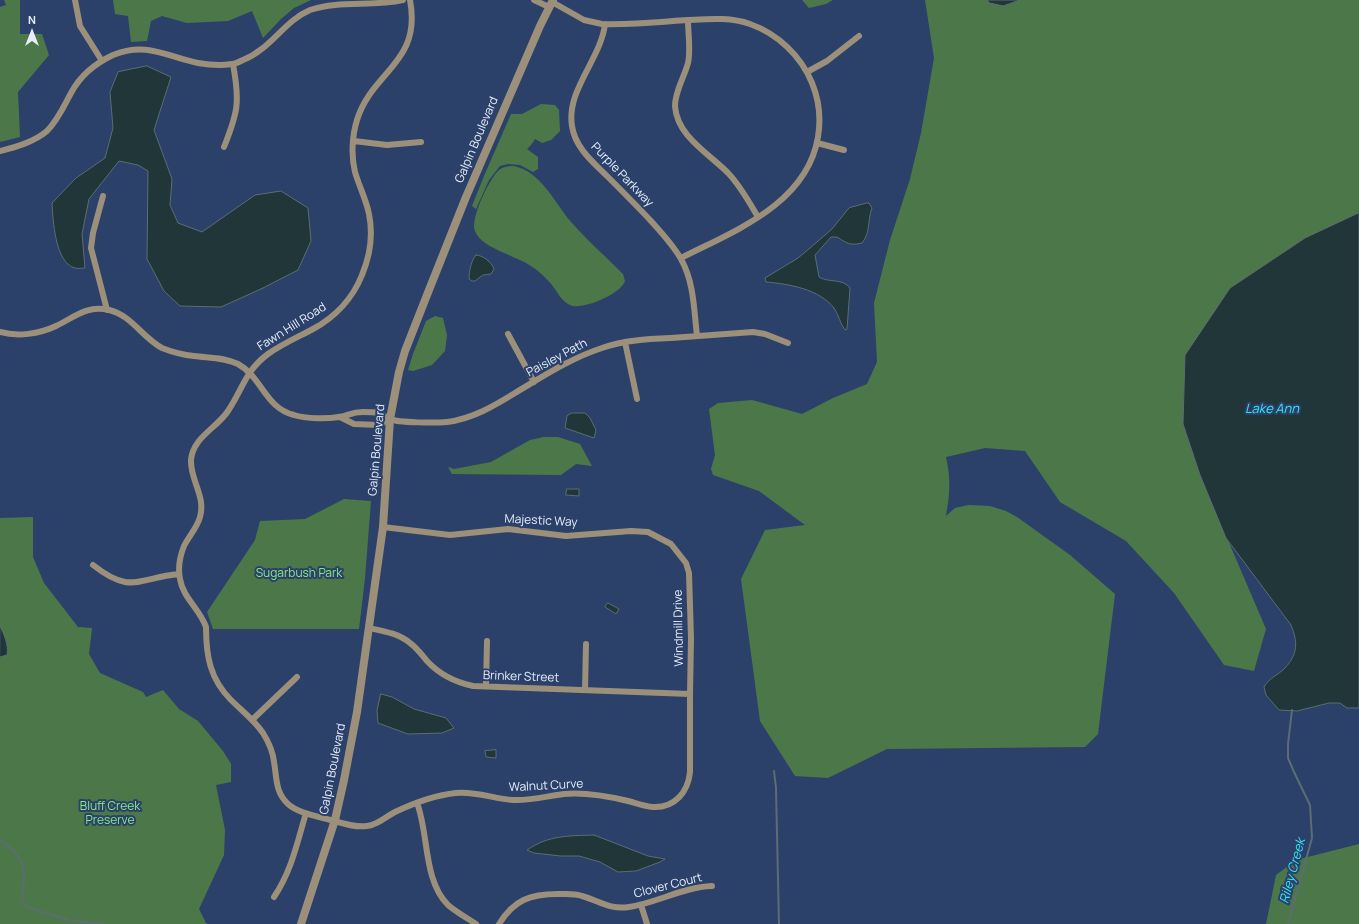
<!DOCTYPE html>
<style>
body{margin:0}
#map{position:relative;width:1359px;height:924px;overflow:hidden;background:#2c416a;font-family:Manrope,sans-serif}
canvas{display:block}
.north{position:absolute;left:12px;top:12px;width:40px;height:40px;-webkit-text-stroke:3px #2c416a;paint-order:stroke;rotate:0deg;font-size:11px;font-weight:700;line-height:16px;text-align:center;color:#e6eefd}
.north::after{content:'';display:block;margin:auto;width:14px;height:18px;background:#e6eefd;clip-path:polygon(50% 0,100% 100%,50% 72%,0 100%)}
</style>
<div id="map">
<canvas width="1359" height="924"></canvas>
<div class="north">N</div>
</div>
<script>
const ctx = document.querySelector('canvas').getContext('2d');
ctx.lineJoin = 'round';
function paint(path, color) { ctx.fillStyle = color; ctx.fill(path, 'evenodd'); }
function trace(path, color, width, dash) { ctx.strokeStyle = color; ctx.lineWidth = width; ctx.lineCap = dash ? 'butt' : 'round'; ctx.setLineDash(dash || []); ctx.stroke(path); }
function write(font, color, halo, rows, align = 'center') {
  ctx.font = font + ' Manrope,sans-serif'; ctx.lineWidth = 4; ctx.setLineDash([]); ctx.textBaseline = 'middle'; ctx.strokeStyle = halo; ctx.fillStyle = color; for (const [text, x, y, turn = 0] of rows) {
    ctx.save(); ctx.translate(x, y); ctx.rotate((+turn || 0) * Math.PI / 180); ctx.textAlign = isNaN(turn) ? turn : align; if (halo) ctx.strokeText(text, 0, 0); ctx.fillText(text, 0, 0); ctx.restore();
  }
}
paint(new Path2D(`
 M4 0H20V34H42L49 55 18 92 20 137 0 142V7L6 5Z
 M113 0H311L294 8 281 19 263 38 252 11 228 21 187 23 162 16 151 21 147 41 131 42 128 16 115 14Z
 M802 0H833L826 4 809 8Z
 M925 0H1359V213L1305 238 1185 355 1183 424 1200 475 1266 629 1254 671 1224 665 1174 593 1126 541 1060 502 1025 451 985 448 946 457C951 481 950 492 946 516L955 508 969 505 990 506 1006 511 1017 517 1070 555 1115 594 1098 734 1085 747 887 749 828 778 795 776 760 721 741 579 765 530 805 525 759 491 713 475 711 469 715 455 709 409 718 403 752 400 802 414 833 398 867 384 877 362 874 303 890 240 910 179 921 133 934 58Z
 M541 104 555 105 559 110 560 131 551 140 542 143 535 139 531 145 527 149 538 157V169L533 172 520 165 508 164 500 166 489 180 476 209 472 206 484 176 511 114H522Z
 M513 166C541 171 554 202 571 222 587 240 606 257 623 274L625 281C621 294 581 311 570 305 561 301 557 291 552 285 546 278 539 271 531 266 517 256 481 248 475 231 470 219 489 179 499 170 503 167 507 166 513 166Z
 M435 316 443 318 447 335 445 351 432 365 413 371 408 370 413 354 426 321Z
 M544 437H558L580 444 592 466 576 464 561 475 452 474 448 467 454 469 491 462 530 440Z
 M344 499 371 501 365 578 359 629H213L207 612 255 540 260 521 305 519Z
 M33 517V557L44 583 78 627 92 628 89 654 100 673 143 692 146 697 163 690 179 709 198 721 223 751 231 764V782L216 785 225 830 224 855 199 909 206 923 208 924H0V518Z
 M1359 844V924H1266L1276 875 1296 860Z`), '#4c7849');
const water = new Path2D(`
 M987 0H1020L1003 6 990 3Z
 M147 66 171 77 154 130 172 179 170 205 178 223 202 232 255 195 281 191 308 208 311 241 298 270 263 288 221 307 180 306 164 291 147 259 148 171 138 165 119 161 89 199 82 234 85 268C82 268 78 269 75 268 55 263 53 220 52 203L76 178 105 158 113 128 110 92 118 72Z
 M867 203H869L872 208C867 221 871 232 862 243 849 246 847 243 837 237H831L815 255 819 277C828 283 843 278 850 288L847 329 845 330C840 324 839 315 834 308 819 289 789 284 766 282L765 278 798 258 810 248 832 229 849 208Z
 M1359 213V708H1347L1340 703H1329L1297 711 1279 710 1266 695 1264 687C1270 677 1277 676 1285 668 1298 654 1298 642 1291 625L1226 538 1200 475 1183 424 1185 355 1230 288 1305 238Z
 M476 255C482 255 492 262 494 269L491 274 483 275 475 281H472L469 279C469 271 471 261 476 255Z
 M572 413H585L590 418 596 430 594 438 565 428 567 416Z
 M567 489H579V496L566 495Z
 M608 603 619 609 616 614 605 607Z
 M0 626C4 634 9 646 7 655L0 657Z
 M381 694 392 697 414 709 446 718 454 728 442 733 408 734 378 723 377 711Z
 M496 750V758L486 757 485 751Z
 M594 835 648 856 665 859 660 862 636 871 618 872 600 862 579 856H561L534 853 527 850C549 835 568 836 594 835Z`);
paint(water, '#203638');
trace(water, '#5b6d73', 1);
trace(new Path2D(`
 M774 771 776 788 779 924
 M0 840C12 848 22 857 24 872 25 881 22 891 22 901L27 907 72 921 104 924
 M1288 924 1312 838 1310 805 1294 772 1288 758V744L1292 710`), '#5b6d73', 2);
trace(new Path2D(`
 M75 0 80 26 102 61
 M534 0 549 7
 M552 2 584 20 602 24C631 25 659 22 687 20 709 19 730 17 750 24 778 34 801 56 812 83 819 100 821 119 818 137 807 204 734 231 681 258
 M688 20C688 34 691 50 688 63 684 78 675 91 675 106 677 137 710 154 729 174 741 187 749 202 758 217
 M605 24C601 59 566 90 572 126 575 148 594 163 608 177 623 192 637 206 651 221 662 233 673 245 681 259 694 282 694 310 697 336
 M807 72 827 61 859 36
 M354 141 387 145 421 142
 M817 143 844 150
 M224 147C238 112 240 102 233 64
 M0 151C16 147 34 142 47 131 58 120 64 106 71 93 80 76 96 63 113 55 147 41 167 57 198 63 209 65 221 66 232 64 235 64 239 62 243 60 271 49 284 21 310 10 340 0 372 7 403 0
 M103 196 93 233 91 248 107 310
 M0 332C18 337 39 334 56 326 75 317 86 305 109 310 131 315 143 338 162 348 172 352 183 355 194 356 209 358 223 357 238 364 262 377 265 408 294 415 306 419 327 419 339 417 349 416 350 412 363 412 368 412 374 412 379 413 383 414 386 418 390 419 398 423 437 423 447 422 472 419 494 406 515 393 542 377 571 358 602 348 624 340 648 339 671 338 698 336 725 334 753 332L765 334 788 343
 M508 334 534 382
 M625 342 637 399
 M340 417 354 424 379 425 390 419
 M383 527 450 535 508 529 566 536 631 531 648 532 671 544 686 563 689 573 691 638 690 694V772C688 792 675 808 653 807 644 806 636 803 628 801 607 796 585 792 564 794 547 796 531 801 513 800 494 799 476 791 456 793 436 795 414 803 395 812 385 817 378 825 367 826 353 828 336 821 323 818 311 815 297 812 288 804 275 792 277 778 274 762 273 752 268 741 263 733 254 720 242 711 231 700 210 679 206 656 206 627 200 609 183 598 180 579 178 569 180 556 184 546 189 536 197 528 200 517 206 496 190 480 191 460 193 437 217 428 228 411 243 389 245 371 268 354 282 344 298 337 313 329 335 317 353 298 362 275 370 256 373 234 369 214 366 199 359 186 355 172 351 156 352 136 357 120 372 71 422 63 410 0
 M93 565C131 595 138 578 179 574
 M369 628C383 631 398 633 410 643 417 648 422 655 427 661 440 675 454 682 473 686L690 694
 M486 686 487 641
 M585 690 586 644
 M252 720 297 677
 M417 803C429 834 423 880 448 905 456 912 467 918 476 924
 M274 897C292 870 297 843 306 813
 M641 905 647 924
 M499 924C514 900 530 894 558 894 566 894 574 893 582 896 599 901 610 910 629 907 657 903 683 887 712 886`), '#9c907b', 6);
trace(new Path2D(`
 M301 924 335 820 344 780 357 712 383 527 390 419 399 372 405 351 427 295 466 197 540 26 553 0`), '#9c907b', 8);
write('12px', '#e6eefd', '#2c416a', [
 ["Galpin Boulevard",477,140,-67],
 ["Purple Parkway",622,175,46],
 ["Fawn Hill Road",292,327,-32],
 ["Paisley Path",557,358,-28],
 ["Galpin Boulevard",377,450,-85],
 ["Majestic Way",541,521,3],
 ["Windmill Drive",679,628,-91],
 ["Brinker Street",521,677,2],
 ["Galpin Boulevard",333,769,-79],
 ["Walnut Curve",546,786,-3],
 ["Clover Court",668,886,-14]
]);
write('12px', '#86ea7f', '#2c416a', [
 ["Sugarbush Park",299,574],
 ["Bluff Creek",110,807],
 ["Preserve",110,821]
]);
write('italic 13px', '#30e7f4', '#2c416a', [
 ["Lake Ann",1272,409],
 ["Riley Creek",1293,871,-75]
]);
</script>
